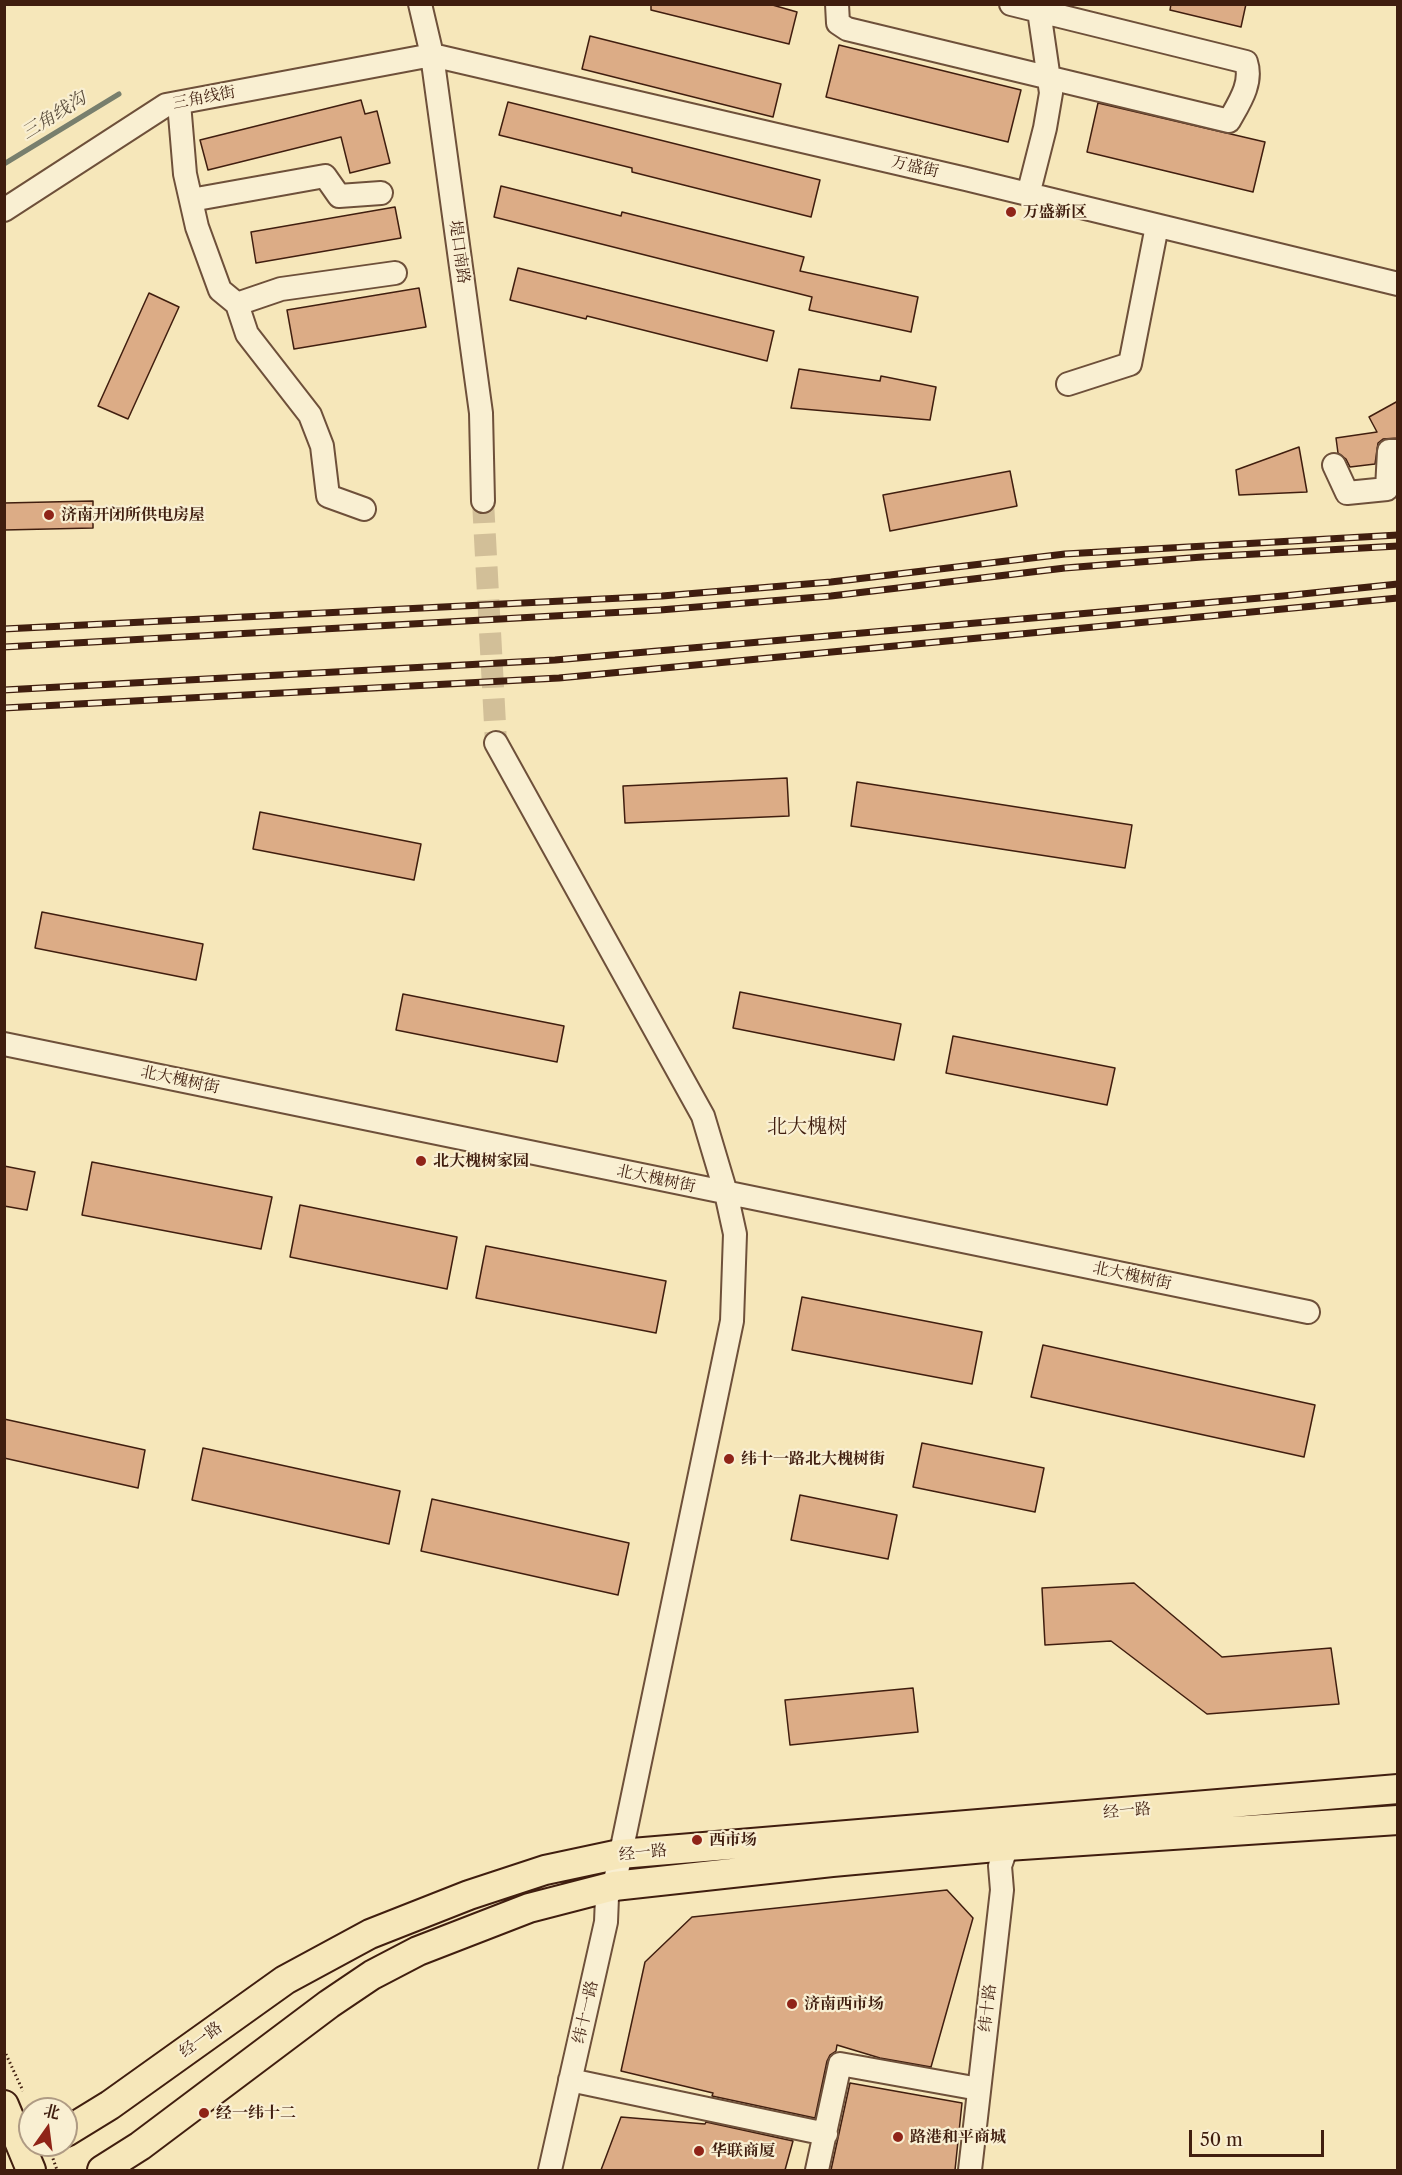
<!DOCTYPE html>
<meta charset="utf-8">
<style>
body{margin:0}
#map{position:relative;width:1402px;height:2175px;overflow:hidden;background:#f6e7ba;font-family:"Libre Caslon Text","Noto Serif SC",serif}
canvas{display:block}
.frame{position:absolute;inset:0;border:6px solid #401e0f;pointer-events:none}
.north{position:absolute;left:18px;top:2097px;width:60px;height:60px;box-sizing:border-box;background:#f9efd2;border:2px solid #af9b84;border-radius:50%;rotate:14deg;font-size:16px;font-weight:700;line-height:24px;text-align:center;color:#401e0f}
.north::after{content:'';display:block;margin:auto;width:21px;height:27px;background:#8f2418;clip-path:polygon(50% 0,100% 100%,50% 72%,0 100%)}
.scale{position:absolute;left:1189px;top:2130px;width:135px;height:27px;box-sizing:border-box;border:3px solid #401e0f;border-top:0;padding-left:8px;font-size:18px;line-height:21px;white-space:nowrap;color:#401e0f;-webkit-text-stroke:4px #f9efd2;paint-order:stroke}
</style>
<div id="map">
<canvas width="1402" height="2175"></canvas>
<div class="frame"></div>
<div class="north">北</div>
<div class="scale">50 m</div>
</div>
<script>
const ctx = document.querySelector('canvas').getContext('2d');
ctx.lineJoin = 'round';
function trace(path, color, width, dash) { ctx.strokeStyle = color; ctx.lineWidth = width; ctx.lineCap = dash ? 'butt' : 'round'; ctx.setLineDash(dash || []); ctx.stroke(path); }
function paint(path, color) { ctx.fillStyle = color; ctx.fill(path, 'evenodd'); }
function write(font, color, halo, rows, align = 'center') {
  ctx.font = font + ' "Libre Caslon Text","Noto Serif SC",serif'; ctx.lineWidth = 4.5; ctx.setLineDash([]); ctx.textBaseline = 'middle'; ctx.strokeStyle = halo; ctx.fillStyle = color; for (const [text, x, y, turn = 0] of rows) {
    ctx.save(); ctx.translate(x, y); ctx.rotate((+turn || 0) * Math.PI / 180); ctx.textAlign = isNaN(turn) ? turn : align; if (halo) ctx.strokeText(text, 0, 0); ctx.fillText(text, 0, 0); ctx.restore();
  }
}
trace(new Path2D(`
 M4 164 119 94`), '#787f6d', 5);
const building = new Path2D(`
 M651 4H769L797 12 789 44 651 10Z
 M1171 4H1246L1241 27 1170 10Z
 M590 36 781 84 773 117 582 69Z
 M839 45 1021 90 1008 142 826 97Z
 M361 100 365 114 377 111 390 163 350 173 341 137 208 170 200 140Z
 M508 102 820 180 811 217 632 172V168L499 135Z
 M1098 103 1265 142 1253 192 1087 152Z
 M501 186 621 216 622 212 804 257 800 271 918 297 911 332 809 310 812 297 494 217Z
 M395 207 401 238 256 263 251 232Z
 M518 268 774 331 767 361 587 316 586 319 510 300Z
 M419 288 426 327 294 349 287 310Z
 M149 293 179 307 128 419 98 406Z
 M799 369 880 381 881 376 936 387 930 420 791 408Z
 M1398 401V438L1383 439 1378 443 1375 464 1350 467 1346 459 1338 453 1336 438 1377 432 1369 417Z
 M1299 447 1307 492 1239 495 1236 470Z
 M1010 471 1017 506 890 531 883 495Z
 M93 501V528L4 530V503Z
 M787 778 789 816 625 823 623 786Z
 M857 782 1132 825 1125 868 851 826Z
 M260 812 421 844 414 880 253 849Z
 M42 912 203 944 196 980 35 948Z
 M740 992 901 1024 894 1060 733 1028Z
 M403 994 564 1026 557 1062 396 1030Z
 M953 1036 1115 1068 1107 1105 946 1073Z
 M92 1162 272 1197 261 1249 82 1215Z
 M4 1166 35 1172 27 1210 4 1206Z
 M300 1205 457 1237 447 1289 290 1257Z
 M486 1246 666 1281 656 1333 476 1298Z
 M802 1297 982 1332 972 1384 792 1350Z
 M1043 1345 1315 1405 1304 1457 1031 1397Z
 M4 1419 145 1450 138 1488 4 1458Z
 M922 1443 1044 1468 1035 1512 913 1487Z
 M203 1448 400 1491 389 1544 192 1500Z
 M800 1495 897 1515 888 1559 791 1540Z
 M432 1499 629 1543 618 1595 421 1551Z
 M1134 1583 1222 1657 1331 1648 1339 1704 1207 1714 1111 1641 1045 1645 1042 1588Z
 M913 1688 918 1732 790 1745 785 1700Z
 M947 1890 973 1918 931 2067 880 2058 837 2045 836 2051 830 2055 827 2061 815 2118 712 2096 713 2093 621 2071 645 1962 692 1917Z
 M850 2083 962 2103 955 2170H831Z
 M621 2117 705 2124 706 2122 793 2141 785 2170H601Z`);
paint(building, '#dcac86');
trace(building, '#401e0f', 1.5);
trace(new Path2D(`
 M483 501 496 743`), '#d2bf98', 22, [22, 11]);
const minor = new Path2D(`
 M420 4 432 55 481 413 483 501
 M837 4 838 23 847 29 1229 121C1239 103 1253 83 1246 62L1011 4
 M179 103 185 174 197 227 220 290 237 304 281 289 395 273
 M1028 195 1045 128 1051 93 1038 4
 M191 200 325 176 339 196 381 193
 M4 210 166 105 432 55 966 179 1398 284
 M237 304 247 334 310 415 322 446 328 496 364 509
 M1068 384 1130 364 1157 226
 M1334 465 1347 493 1387 489 1389 451H1398
 M496 743 703 1116 726 1193 735 1234 732 1321 614 1886 607 1897 606 1922 550 2170
 M4 1044 1308 1312
 M570 2080 826 2134
 M817 2170 840 2064 979 2089
 M970 2170 1002 1890 1000 1866 1007 1846`);
const major = new Path2D(`
 M4 2105 31 2170
 M66 2132 110 2105 285 1980 370 1934 469 1895 545 1870 620 1854 1398 1789
 M102 2170 140 2146 329 2004 372 1975 418 1951 529 1908 614 1886 832 1862 1007 1846 1398 1820`);
trace(minor, '#6e503a', 26);
trace(major, '#401e0f', 32);
trace(new Path2D(`
 M4 2050 23 2091
 M50 2150 57 2170`), '#401e0f', 3, [1.5, 3]);
trace(minor, '#f9efd2', 22);
trace(major, '#f6e7ba', 28);
const rail = new Path2D(`
 M4 629 662 596 831 582 1065 554 1398 535
 M4 647 660 610 831 596 1065 568 1202 557 1398 546
 M4 690 555 660 1283 596 1398 584
 M4 708 559 678 1398 598`);
trace(rail, '#401e0f', 7);
trace(rail, '#f9efd2', 4.5, [14]);
for (const [x, y, r, color] of [
 [1011,212,6,"#8f2418"],
 [49,515,6,"#8f2418"],
 [421,1161,6,"#8f2418"],
 [729,1459,6,"#8f2418"],
 [697,1840,6,"#8f2418"],
 [792,2004,6,"#8f2418"],
 [204,2113,6,"#8f2418"],
 [898,2137,6,"#8f2418"],
 [699,2151,6,"#8f2418"]
]) { const dot = new Path2D(); dot.arc(x, y, r, 0, 2 * Math.PI); ctx.fillStyle = color; ctx.fill(dot); trace(dot, '#f9efd2', 2); }
write('16px', '#401e0f', '#f9efd2', [
 ["三角线街",204,98,-11],
 ["万盛街",915,167,13],
 ["堤口南路",459,252,82],
 ["北大槐树街",180,1080,12],
 ["北大槐树街",656,1179,12],
 ["北大槐树街",1132,1276,12],
 ["经一路",1127,1811,-5],
 ["经一路",643,1853,-6],
 ["纬十路",988,2008,-83],
 ["纬十一路",586,2012,-77],
 ["经一路",201,2040,-36]
]);
write('bold 16px', '#401e0f', '#f9efd2', [
 ["万盛新区",1023,212],
 ["济南开闭所供电房屋",61,515],
 ["北大槐树家园",433,1161],
 ["纬十一路北大槐树街",741,1459],
 ["西市场",709,1840],
 ["济南西市场",804,2004],
 ["经一纬十二",216,2113],
 ["路港和平商城",910,2137],
 ["华联商厦",711,2151]
], 'left');
write('italic 18px', '#5c4f3e', '#f9efd2', [
 ["三角线沟",54,116,-32]
]);
write('20px', '#401e0f', '#f9efd2', [
 ["北大槐树",807,1127]
]);
</script>
